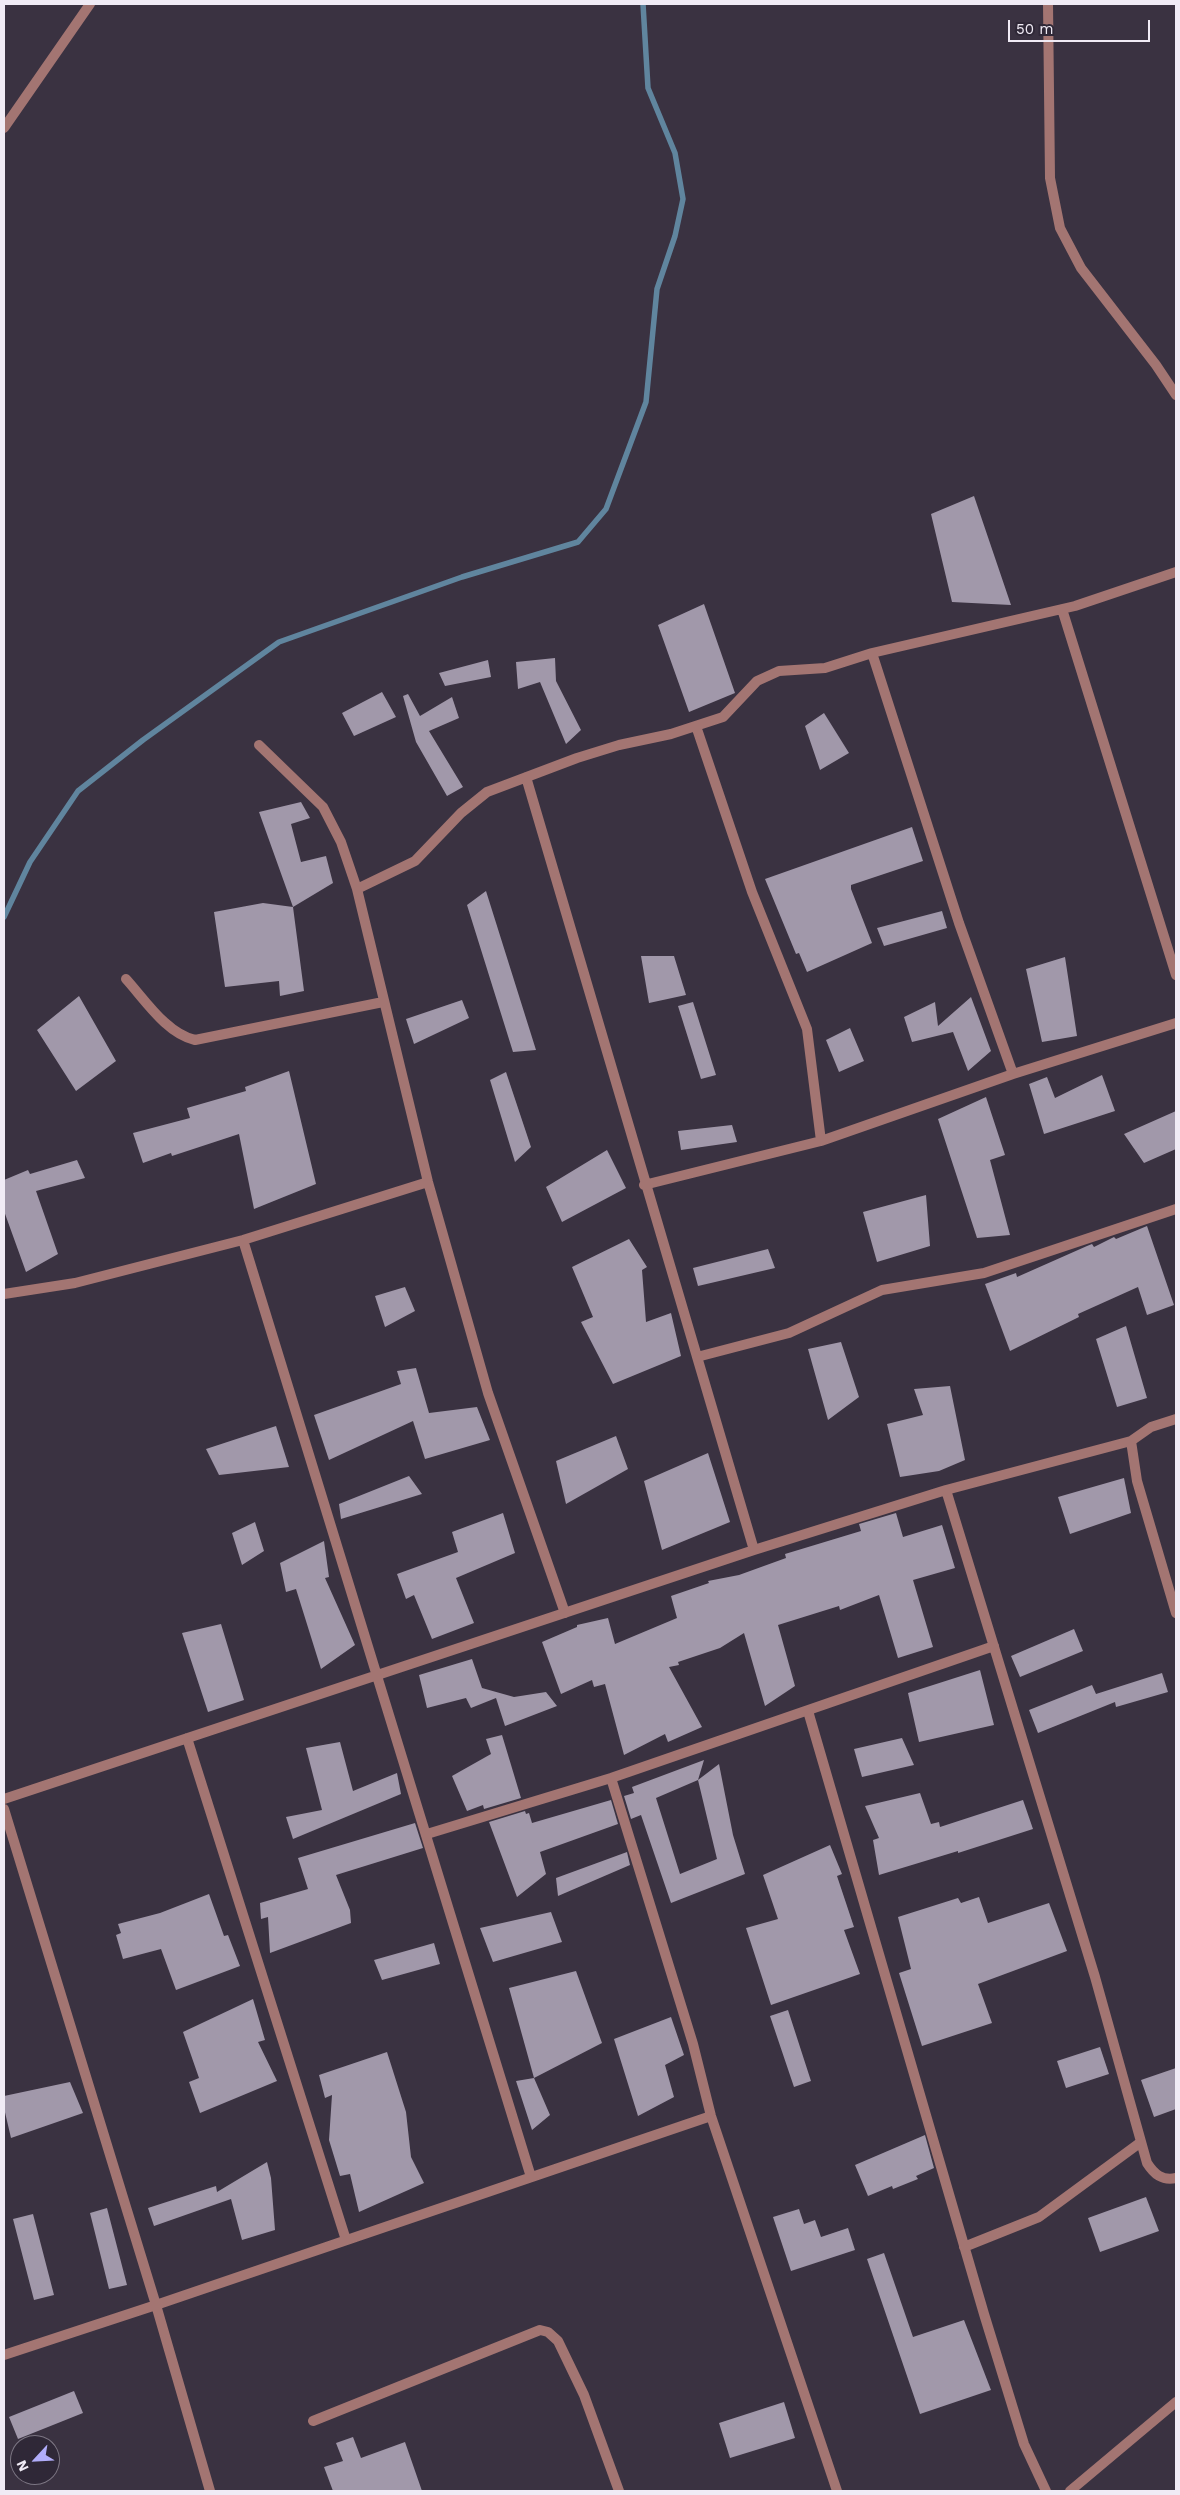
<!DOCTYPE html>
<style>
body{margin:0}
#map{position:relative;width:1180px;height:2495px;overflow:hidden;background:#3a3241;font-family:"Work Sans",sans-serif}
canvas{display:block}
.frame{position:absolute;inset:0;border:5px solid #f0ebf5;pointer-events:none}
.north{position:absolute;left:10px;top:2435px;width:50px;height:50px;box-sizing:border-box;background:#2f2837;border:1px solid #7c7683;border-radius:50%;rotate:245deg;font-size:14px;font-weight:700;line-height:20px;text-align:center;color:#f0ebf5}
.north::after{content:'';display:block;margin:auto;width:18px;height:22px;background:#b1adfa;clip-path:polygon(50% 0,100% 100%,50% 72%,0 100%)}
.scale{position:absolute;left:1008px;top:20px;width:142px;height:22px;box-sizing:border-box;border:2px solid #f0ebf5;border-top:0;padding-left:6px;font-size:15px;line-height:18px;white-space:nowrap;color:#f0ebf5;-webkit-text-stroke:4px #2f2837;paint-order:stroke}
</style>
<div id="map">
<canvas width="1180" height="2495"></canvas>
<div class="frame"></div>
<div class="north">N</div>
<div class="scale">50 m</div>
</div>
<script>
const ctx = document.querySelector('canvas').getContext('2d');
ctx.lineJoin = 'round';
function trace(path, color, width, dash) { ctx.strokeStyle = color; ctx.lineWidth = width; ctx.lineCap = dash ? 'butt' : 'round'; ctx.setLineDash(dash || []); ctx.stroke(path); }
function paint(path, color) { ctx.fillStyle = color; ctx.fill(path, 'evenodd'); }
trace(new Path2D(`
 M4 917 30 862 78 791 143 740 279 642 462 577 578 542 606 509 646 402 657 289 675 236 683 199 675 153 648 88 643 4`), '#60859e', 5.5);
paint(new Path2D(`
 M974 496 1011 605 952 602 931 514Z
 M704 604 735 693 689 712 658 625Z
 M555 658 556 681 581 730 566 744 540 682 518 689 516 662Z
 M488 660 491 677 445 686 439 673Z
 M382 692 396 717 354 736 342 713Z
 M408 694 420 716 452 697 459 718 429 731 463 787 447 796 416 742 403 696Z
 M824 713 849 753 820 770 805 726Z
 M301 802 310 818 291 824 301 862 326 856 333 883 293 907 259 812Z
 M912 827 923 861 851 885V889L872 943 807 972 799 953 796 954 765 879Z
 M486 891 536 1050 513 1052 467 905Z
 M263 903 293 907 304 991 280 996 279 981 225 987 214 912Z
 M942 911 947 928 884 946 877 928Z
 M641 956H674L686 995 649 1003Z
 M1065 957 1077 1036 1042 1042 1026 969Z
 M79 996 116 1061 76 1091 37 1030Z
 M971 997 991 1051 968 1071 953 1032 912 1042 904 1017 935 1002 938 1026Z
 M462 1000 469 1018 414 1044 406 1019Z
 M693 1002 716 1075 701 1079 678 1006Z
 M850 1028 864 1061 839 1072 826 1040Z
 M289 1071 316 1184 254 1209 239 1134 172 1156 171 1153 143 1163 133 1133 190 1118 187 1108 246 1091 245 1087Z
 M506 1072 531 1147 515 1162 490 1080Z
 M1102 1075 1115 1111 1044 1134 1029 1084 1047 1077 1055 1098Z
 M986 1097 1005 1155 990 1160 1010 1235 977 1238 938 1119Z
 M1176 1111V1149L1144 1163 1124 1134Z
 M732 1125 737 1142 681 1150 678 1131Z
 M607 1150 626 1188 562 1222 546 1187Z
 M77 1160 85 1178 36 1191 58 1254 26 1272 4 1211V1180L28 1170 30 1174Z
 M926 1195 930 1246 877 1262 863 1212Z
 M1147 1226 1174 1305 1147 1315 1138 1287 1078 1314 1079 1317 1010 1351 985 1284 1016 1273 1017 1277 1087 1246 1092 1244 1094 1247 1114 1237 1116 1239Z
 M629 1239 647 1267 642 1270 646 1322 671 1313 681 1356 613 1384 581 1322 593 1317 572 1267Z
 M768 1249 775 1268 698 1286 693 1268Z
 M405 1287 415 1311 385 1327 375 1296Z
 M1126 1326 1147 1398 1117 1407 1096 1339Z
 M841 1342 859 1397 828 1420 808 1349Z
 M416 1368 429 1413 477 1407 490 1440 425 1459 413 1421 329 1460 314 1415 401 1384 397 1371Z
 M950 1386 965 1460 939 1471 900 1477 887 1424 923 1415 914 1389Z
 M276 1426 289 1467 219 1475 206 1449Z
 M616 1436 628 1469 566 1504 556 1461Z
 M708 1453 730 1522 662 1550 644 1481Z
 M409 1476 422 1494 341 1519 339 1504Z
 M1124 1478 1131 1513 1070 1534 1058 1497Z
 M503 1513 515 1553 456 1578 474 1623 432 1639 414 1595 406 1599 397 1574 458 1552 452 1532Z
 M896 1513 903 1537 942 1525 955 1568 913 1580 933 1647 898 1658 879 1595 840 1610 839 1606 778 1625 795 1686 765 1706 744 1633 720 1648 678 1662 679 1665 669 1667 702 1727 668 1742 665 1734 624 1755 605 1684 594 1687 592 1680 561 1694 542 1642 577 1627V1625L608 1618 615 1644 677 1618 671 1596 709 1583 708 1581 739 1575 786 1558 785 1554 861 1531 859 1524Z
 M255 1522 264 1551 242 1565 232 1533Z
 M324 1541 329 1577 325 1578 355 1645 321 1669 296 1589 286 1592 280 1563Z
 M221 1624 244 1700 208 1712 182 1633Z
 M1074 1629 1083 1651 1020 1677 1011 1656Z
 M472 1659 482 1688 514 1697 546 1692 557 1706 505 1726 496 1698 471 1708 466 1698 427 1708 419 1675Z
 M980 1670 994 1725 919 1742 908 1693Z
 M1162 1673 1168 1692 1116 1707 1115 1702 1038 1733 1029 1710 1092 1685 1096 1694Z
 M502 1735 521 1798 484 1809 483 1805 467 1811 452 1776 491 1754 486 1739Z
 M902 1738 914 1765 862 1777 854 1749Z
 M340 1742 353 1791 397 1773 401 1794 293 1839 286 1817 322 1810 306 1748Z
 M704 1760 698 1780 719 1764 733 1835 745 1874 671 1903 641 1815 631 1819 624 1796 634 1793 632 1787ZM698 1780 717 1859 680 1874 656 1798Z
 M920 1793 931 1824 939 1822 940 1827 1023 1800 1033 1829 958 1853V1851L879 1875 873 1840 879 1838 865 1806Z
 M611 1800 618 1824 540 1852 546 1874 517 1897 489 1822 525 1811 526 1814 529 1813 532 1823Z
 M415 1823 423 1848 336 1875 350 1910 351 1923 270 1953 268 1917 261 1919 260 1903 308 1889 298 1858Z
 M830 1845 842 1874 837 1876 854 1927 844 1930 860 1974 771 2005 746 1928 778 1919 763 1875Z
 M627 1852 630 1865 558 1896 556 1878Z
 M209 1894 224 1936 228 1935 240 1966 176 1990 161 1949 123 1959 116 1935 121 1933 118 1924 160 1913Z
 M979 1897 988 1923 1049 1903 1067 1951 978 1984 992 2023 922 2046 899 1973 911 1969 898 1917 958 1898 961 1903Z
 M551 1912 562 1942 493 1962 480 1928Z
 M434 1943 440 1964 382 1980 374 1960Z
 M576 1971 602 2043 534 2078 509 1988Z
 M253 1999 265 2040 258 2042 277 2081 200 2113 189 2082 199 2078 183 2032Z
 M788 2010 811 2081 794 2087 770 2016Z
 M671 2017 684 2055 665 2065 674 2097 638 2116 614 2039Z
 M1100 2047 1109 2074 1066 2088 1057 2061Z
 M387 2052 406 2112 411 2157 424 2183 359 2212 350 2174 340 2176 329 2140 332 2095 325 2098 319 2075Z
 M1176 2068V2109L1154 2117 1141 2080Z
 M534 2078 550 2115 532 2130 516 2081Z
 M70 2082 83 2113 11 2138 4 2108V2096Z
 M925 2135 934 2168 916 2176 918 2179 893 2189 892 2186 868 2196 855 2165Z
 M267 2162 271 2178 275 2230 242 2240 231 2199 154 2226 148 2208 216 2186 217 2192Z
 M1146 2197 1159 2231 1100 2252 1088 2218Z
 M107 2208 127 2285 109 2289 90 2213Z
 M799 2209 804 2224 815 2220 821 2237 848 2228 855 2250 791 2271 773 2217Z
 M33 2214 54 2295 34 2300 13 2219Z
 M884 2253 913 2337 964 2320 991 2390 920 2414 867 2259Z
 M74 2391 83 2413 18 2439 9 2417Z
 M784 2402 795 2438 730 2458 719 2423Z
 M353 2437 361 2458 405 2442 422 2491H333L324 2467 343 2461 336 2443Z`), '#a198aa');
trace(new Path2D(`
 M1048 4 1050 178 1060 228 1081 268 1156 365 1176 395
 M4 128 90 4
 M1062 609 1176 975
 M872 653 959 923 1013 1074
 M696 726 752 892 807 1029 821 1141
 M259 745 323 807 341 842 357 889 428 1182 488 1393 565 1613
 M526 777 754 1550
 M357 889 415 861 461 813 487 792 577 758 619 745 671 734 723 717 757 681 779 671 825 668 872 653 1075 606 1176 572
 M126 979C145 1000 167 1034 195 1040L383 1002
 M644 1185 821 1141 1013 1074 1176 1023
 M243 1240 531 2177
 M4 1294 75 1283 243 1240 428 1182
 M697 1357 789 1333 882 1290 984 1273 1176 1209
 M1176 1419 1151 1427 1131 1441 1137 1481 1176 1613
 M946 1490 1095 1977 1147 2163C1154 2174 1162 2181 1176 2178
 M808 1711 984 2314 1024 2444 1046 2491
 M187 1738 346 2240
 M611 1778 693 2044 711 2116 837 2491
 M4 1799 754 1550 946 1490 1131 1441
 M4 1809 156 2305 210 2491
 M427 1834 611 1778 994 1646
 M964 2247 1039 2217 1141 2142
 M4 2355 156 2305 711 2116
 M313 2421 540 2330 548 2332 558 2341 584 2395 619 2491`), '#a37572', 10);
trace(new Path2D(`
 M1070 2491 1176 2402`), '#a37572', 10);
</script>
